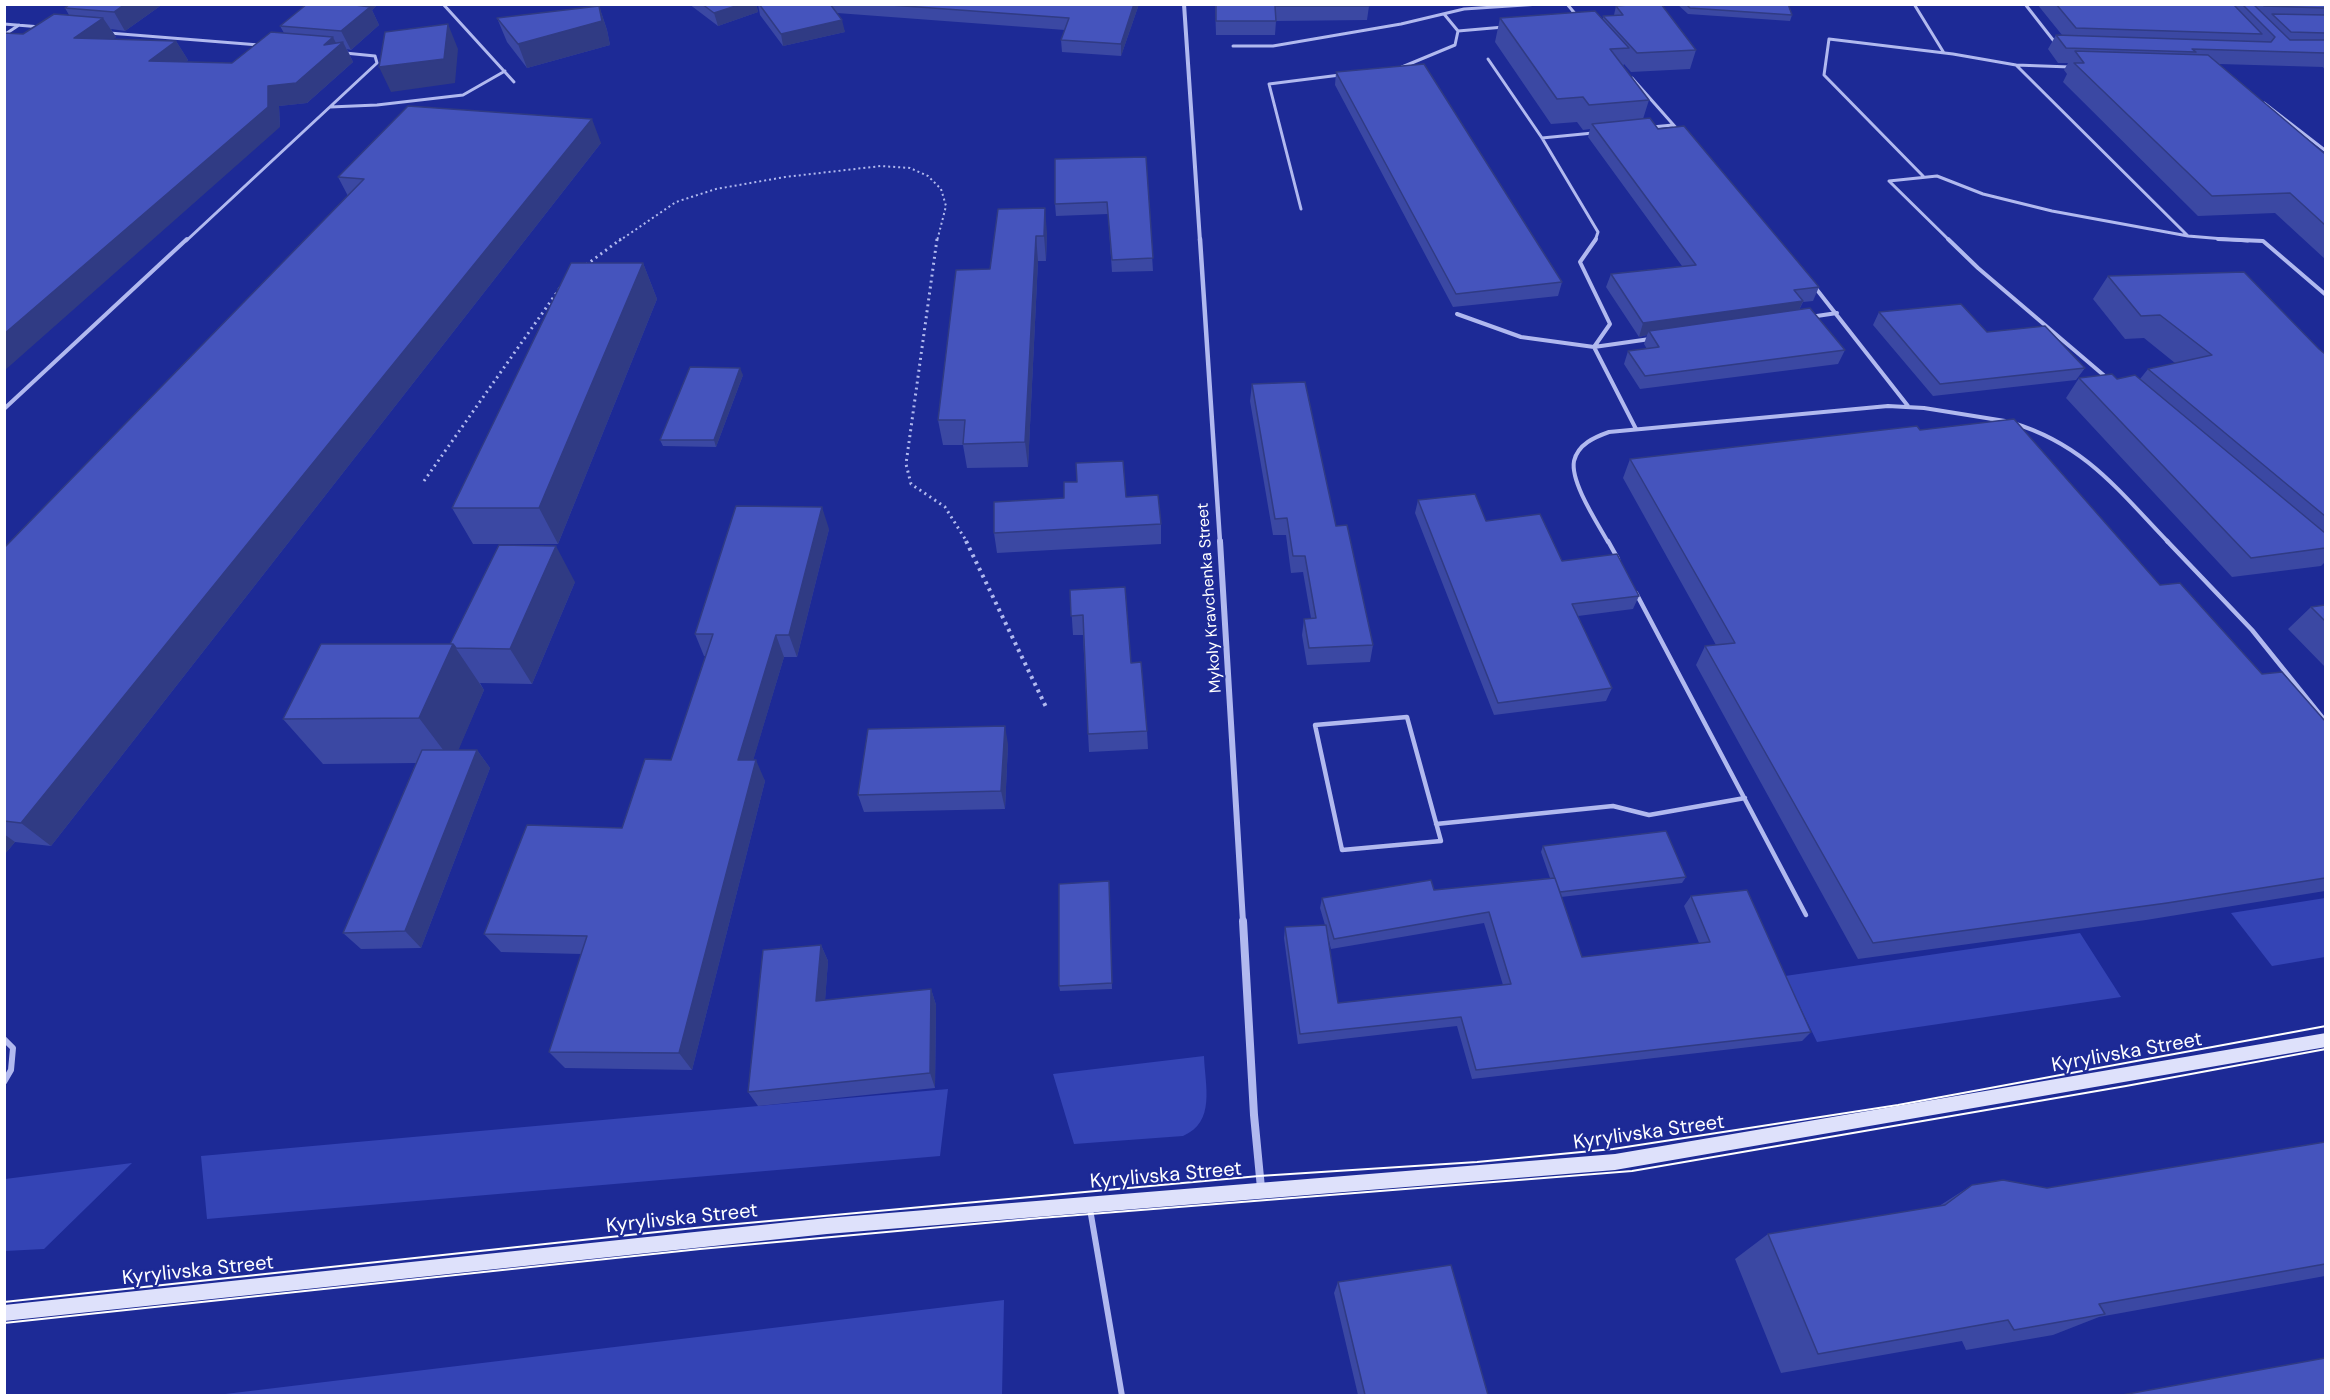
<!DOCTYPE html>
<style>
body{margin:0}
#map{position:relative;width:2330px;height:1400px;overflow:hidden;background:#1d2a96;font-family:"DM Sans",sans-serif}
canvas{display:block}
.frame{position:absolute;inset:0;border:6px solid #fff;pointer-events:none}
</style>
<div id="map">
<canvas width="2330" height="1400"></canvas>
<div class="frame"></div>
</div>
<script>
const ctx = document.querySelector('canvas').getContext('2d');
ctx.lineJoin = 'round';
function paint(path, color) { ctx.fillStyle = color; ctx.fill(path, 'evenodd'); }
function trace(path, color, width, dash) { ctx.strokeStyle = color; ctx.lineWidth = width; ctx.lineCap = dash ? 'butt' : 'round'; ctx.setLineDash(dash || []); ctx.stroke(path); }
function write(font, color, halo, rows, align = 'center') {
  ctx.font = font + ' "DM Sans",sans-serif'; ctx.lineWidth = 4.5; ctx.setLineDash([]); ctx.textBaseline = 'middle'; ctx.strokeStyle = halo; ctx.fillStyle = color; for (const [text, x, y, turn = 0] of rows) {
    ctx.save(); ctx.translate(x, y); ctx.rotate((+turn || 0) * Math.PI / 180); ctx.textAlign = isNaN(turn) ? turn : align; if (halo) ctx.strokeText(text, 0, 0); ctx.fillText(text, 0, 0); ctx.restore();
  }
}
paint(new Path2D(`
 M2325 898V957L2272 966 2231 913Z
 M2080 933 2121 997 1817 1042 1785 976Z
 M1204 1056C1205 1086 1216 1122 1183 1136L1074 1144 1053 1074Z
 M948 1089 940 1156 207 1219 201 1156Z
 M132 1163 44 1249 5 1251V1179Z
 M1004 1300 1002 1395H217Z`), '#3444b5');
trace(new Path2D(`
 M619 241 676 202 716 189 785 177 881 166 910 168 928 176 941 189 946 206 937 241`), '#b1b9ef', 2, [2, 3]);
trace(new Path2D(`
 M937 239 906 464 911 484 945 507 967 542
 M586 265 621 239
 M424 481 565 281`), '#b1b9ef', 3, [2, 4]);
trace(new Path2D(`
 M966 541 1047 709`), '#b1b9ef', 4, [3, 4.5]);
trace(new Path2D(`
 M443 4 514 82
 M1567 4 1577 16
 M1914 4 1944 53
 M2025 4 2057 45
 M1444 14 1458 31
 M4 24 41 27
 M1458 31 1504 27
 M109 33 259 45
 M4 35 19 25
 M1233 46H1273L1401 24 1464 9 1540 4
 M1488 59 1542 138 1598 232 1595 241
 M1402 67 1455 45 1458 31
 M2070 67 2016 65 2188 236
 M1632 78 1678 130
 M2264 103 2326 151
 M330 107 377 105 463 95 505 71
 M1652 127 1673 125
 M1542 138 1593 133
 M1923 176 1824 75 1829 39 1953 54 2016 65
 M1889 181 1950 241
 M1889 181 1937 176 1983 194 2052 211 2188 236 2248 241
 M1301 209 1269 84 1340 75
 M186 241 377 63 375 56 345 53`), '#b1b9ef', 3);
trace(new Path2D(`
 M1948 239 1978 268 2107 378
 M2218 239 2263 241 2326 295
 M1814 286 1908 406
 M1457 314 1521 337 1594 347 1650 339
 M1810 317 1837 313
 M1594 347 1610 324 1580 262 1596 239
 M1594 347 1636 429
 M4 409 187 239
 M2013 423C2085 445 2118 490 2168 542
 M1608 542C1598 524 1570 482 1574 461 1578 444 1595 437 1609 432L1888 406 1924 408 2005 421`), '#b1b9ef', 4);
trace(new Path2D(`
 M1608 541 1618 559
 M2167 541 2252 630 2326 722
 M1636 593 1806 915
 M1407 717 1441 841 1342 850 1315 725Z
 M1436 824 1613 806 1649 815 1745 798`), '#b1b9ef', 4.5);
trace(new Path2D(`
 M4 1039 13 1048 11 1070 4 1082
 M1090 1209 1122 1396`), '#b1b9ef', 6);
trace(new Path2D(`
 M1184 4 1200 241`), '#b1b9ef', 4);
trace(new Path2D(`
 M1200 239 1220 542`), '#b1b9ef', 4.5);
trace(new Path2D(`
 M1220 541 1243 922`), '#b1b9ef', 6);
trace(new Path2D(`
 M1243 921 1254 1115 1261 1188`), '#b1b9ef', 8);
paint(new Path2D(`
 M2326 1033V1047L1615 1170 827 1234 4 1321V1305L827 1218 1615 1154Z`), '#dee1fb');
trace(new Path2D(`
 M4 1302 704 1227 1259 1176 1477 1162 1613 1149 1898 1105 2326 1026
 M4 1323 700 1249 1040 1218 1632 1171 2126 1086 2326 1049`), '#fff', 2);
paint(new Path2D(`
 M70 4H163L125 31 111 29 116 37 113 39 176 41 188 60 186 62 232 63 284 33 280 26 307 4H378L372 10 379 25 351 50 347 49 353 62 307 103 279 106 280 127 23 34 69 15 65 8Z
 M689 4H756L758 12 718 26Z
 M758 4H1139L1121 56 1062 52 1061 40 1065 30 837 13 845 32 783 46 760 15Z
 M1215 4H1368L1369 6 1367 20 1276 21 1275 35H1216Z
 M1677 4H1788L1792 15 1790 21 1688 14Z
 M2037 4H2325V70L2323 67 2219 64 2325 154V259L2275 213 2198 216 2063 82 2067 74 2064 70 2068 63H2058L2048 49 2056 35H2062Z
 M599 6 607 30 610 45 527 68 507 42 497 18Z
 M1616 6 1696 50 1690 69 1631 72 1624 64 1623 66 1649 100 1643 119 1658 129 1819 287 1813 301 1803 302 1799 310 1845 350 1838 364 1640 389 1624 364 1628 351 1647 349 1644 344 1647 335 1639 337 1606 287 1611 274 1682 266 1588 137 1590 129 1583 130 1577 122 1551 124 1495 42 1500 18 1603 19V16L1614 15Z
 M1336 72 1562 282 1558 296 1453 307 1335 85Z
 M601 143 51 846 15 842 4 855V548L348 196 338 177Z
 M1146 157 1153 271 1112 272 1108 214 1056 216 1055 204Z
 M998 209 1047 233 1046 261H1038L1028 467 967 468 963 445H943L938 420 990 269Z
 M643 263 657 299 558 544H473L452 508Z
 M2108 276 2319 349 2325 354V562L2321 566 2232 577 2066 398 2079 378 2140 379 2148 369 2175 363 2144 338 2125 339 2093 299Z
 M1879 312 1987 332 2085 368 2076 380 1933 396 1873 325Z
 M743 375 716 447 663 446 660 440Z
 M1252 384 1336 526 1373 645 1370 662 1307 665 1302 635 1304 619 1311 618 1303 572 1291 573 1286 535H1273L1250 401Z
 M1920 430 2160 585 2262 674 2325 721V891L2146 920 1858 959 1696 665 1705 646 1716 645 1623 478 1630 459Z
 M1126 497 1161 524V544L997 553 994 533Z
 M1418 500 1486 521 1562 561 1639 596 1633 609 1578 616 1612 688 1606 701 1494 715 1415 513Z
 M829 529 797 657H784L753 760 765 781 692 1070 565 1068 549 1052 581 954 501 952 484 934 622 828 671 760 706 656H704L695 634Z
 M575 582 532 684 480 683 484 690 458 750H477L490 768 421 948 361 949 343 933 416 763 323 764 283 719 450 644Z
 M1070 590 1131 663 1147 731 1148 749 1089 752 1083 635H1073Z
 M2325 605V667L2288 629 2311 607Z
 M1008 744 1005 809 864 812 858 795Z
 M1543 846 1686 877 1682 883 1561 897 1582 957 1699 943 1684 906 1691 896 1811 1032 1802 1041 1472 1079 1457 1026 1298 1044 1284 938 1285 927 1325 925 1320 908 1322 898 1434 890 1550 878 1541 852ZM1484 923 1503 985 1338 1003 1327 933 1331 949Z
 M1109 881 1112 989 1060 991 1059 986Z
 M821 945 828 961 825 1000 931 989 936 1005 935 1088 758 1106 748 1092Z
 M2325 1142V1276L2099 1317 2053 1335 1966 1350 1962 1341 1781 1373 1735 1259 1768 1234 1939 1206 1972 1185 2047 1188Z
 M1338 1282 1488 1395H1358L1334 1293Z`), '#3b48a3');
paint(new Path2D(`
 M125 4H163L125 31 114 12Z
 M348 4H378L372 10 379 25 351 50 341 31Z
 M742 4H756L758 12 718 26 714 13Z
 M1134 4H1139L1121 56V44Z
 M599 6 607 30 610 45 527 68 518 44Z
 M103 18 116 37 87 57 74 38Z
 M842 20 845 32 783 46 781 34Z
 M448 24 458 49 455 83 391 92 379 67Z
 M333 37 338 47 343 42 353 62 307 103 279 106 280 127 4 371V334L268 86Z
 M176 41 188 60 162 81 149 61Z
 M592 119 601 143 51 846 21 823Z
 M1045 208 1047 233 1046 261 1044 236Z
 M1036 236 1038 261 1028 467 1025 442Z
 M643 263 657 299 558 544 539 508Z
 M1803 301 1797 314 1649 331 1647 335 1639 337 1643 323Z
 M740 368 743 375 716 447 714 440Z
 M822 507 829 529 797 657 789 635Z
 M556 546 575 582 532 684 510 649Z
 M776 635 784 657 747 781 738 760Z
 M453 644 484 690 453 763 419 718Z
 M1005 726 1008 744 1005 809 1001 791Z
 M477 750 490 768 421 948 405 931Z
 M756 760 765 781 692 1070 679 1053Z
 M4 834 15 842 4 855Z
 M821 945 828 961 824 1016 816 1001Z
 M931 989 936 1005 935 1088 930 1073Z`), '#303b84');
const building = new Path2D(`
 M70 4H125L114 12 65 8Z
 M307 4H348L370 7 341 31 280 26Z
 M702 4H742L714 13Z
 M759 4H830L842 20 781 34Z
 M877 4H1134L1121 44 1061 40 1069 18Z
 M1216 4H1368L1369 6H1275L1276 21H1216Z
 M1640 4H1661L1696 50 1637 53 1603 16 1623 15 1616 6Z
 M1686 4H1788L1792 15 1690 8Z
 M2056 4H2233L2262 34 2076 28Z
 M2242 4H2253L2290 40H2325V53L2192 49 2196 52 2066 48 2056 35 2271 42 2275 37Z
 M2262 4H2325V8L2264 6Z
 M599 6 602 21 518 44 497 18Z
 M1595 11 1629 48 1610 49 1649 100 1589 105 1583 97 1557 99 1500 18Z
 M54 14 103 18 74 38 176 41 149 61 232 63 271 32 333 37 324 45 343 42 296 83 268 86V107L4 334V33L23 34Z
 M2272 14 2325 15V33L2291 32Z
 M448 24 444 59 379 67 385 32Z
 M2075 51 2208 55 2325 154V225L2290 193 2212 196 2074 63H2084Z
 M1424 64 1562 282 1456 294 1336 72Z
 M408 106 592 119 21 823 4 821V548L364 179 338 177Z
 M1650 118 1658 129 1684 126 1819 287 1794 290 1803 301 1643 323 1611 274 1696 265 1592 124Z
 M1146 157 1153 258 1112 260 1107 202 1055 204V159Z
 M1045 208 1044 236H1036L1025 442 963 444 965 420H938L956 270 990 269 998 209Z
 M571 263H643L539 508H452Z
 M2244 272 2319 349 2325 354V516L2148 369 2212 355 2160 315 2141 316 2108 276Z
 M1961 304 1987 332 2045 326 2085 368 1940 384 1879 312Z
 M1810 308 1845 350 1645 376 1628 351 1659 347 1649 331Z
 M690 367 740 368 714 440H660Z
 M2112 374 2117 379 2135 375 2325 533V548L2251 558 2079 378Z
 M1305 382 1336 526 1347 525 1373 645 1309 648 1304 619 1316 618 1305 556H1293L1287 518 1275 519 1252 384Z
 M2014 419 2160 585 2180 583 2262 674 2282 672 2325 721V878L2167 903 1873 943 1705 646 1735 643 1630 459 1917 426 1920 430Z
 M1123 461 1126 497 1158 495 1161 524 994 533V502L1064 498V482H1077L1076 463Z
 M1475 494 1486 521 1540 514 1562 561 1617 554 1639 596 1572 604 1612 688 1498 703 1418 500Z
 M736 506 822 507 789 635H776L738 760H756L679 1053 549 1052 587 936 484 934 527 825 622 828 645 759 671 760 713 634H695Z
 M499 545 556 546 510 649 456 648 453 644H450Z
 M1125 587 1131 663 1141 662 1147 731 1088 734 1083 615 1071 616 1070 590Z
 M2325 605V621L2311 607Z
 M321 644H453L419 718 283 719Z
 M1005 726 1001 791 858 795 868 729Z
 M422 750H477L405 931 343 933Z
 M1666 831 1686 877 1560 892 1543 846Z
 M1555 878 1582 957 1710 942 1691 896 1747 890 1811 1032 1476 1070 1461 1017 1300 1034 1285 927 1326 925 1338 1003 1511 984 1489 912 1334 939 1322 898 1431 880 1434 890Z
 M1109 881 1112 983 1059 986V884Z
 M821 945 816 1001 931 989 930 1073 748 1092 763 950Z
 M2325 1142V1264L2099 1304 2105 1314 2014 1330 2008 1320 1818 1354 1768 1234 1945 1205 1972 1185 2003 1180 2047 1188Z
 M1451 1265 1488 1395H1365L1338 1282Z
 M2325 1358V1395H2122Z`);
paint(building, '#4554bd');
trace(building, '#303b84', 1.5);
write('16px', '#fff', '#1d2a96', [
 ["Mykoly Kravchenka Street",1210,598,-94]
]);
write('20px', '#fff', '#1d2a96', [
 ["Kyrylivska Street",2127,1053,-10],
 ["Kyrylivska Street",1649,1133,-8],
 ["Kyrylivska Street",1166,1176,-5],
 ["Kyrylivska Street",682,1219,-6],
 ["Kyrylivska Street",198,1271,-6]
]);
</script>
